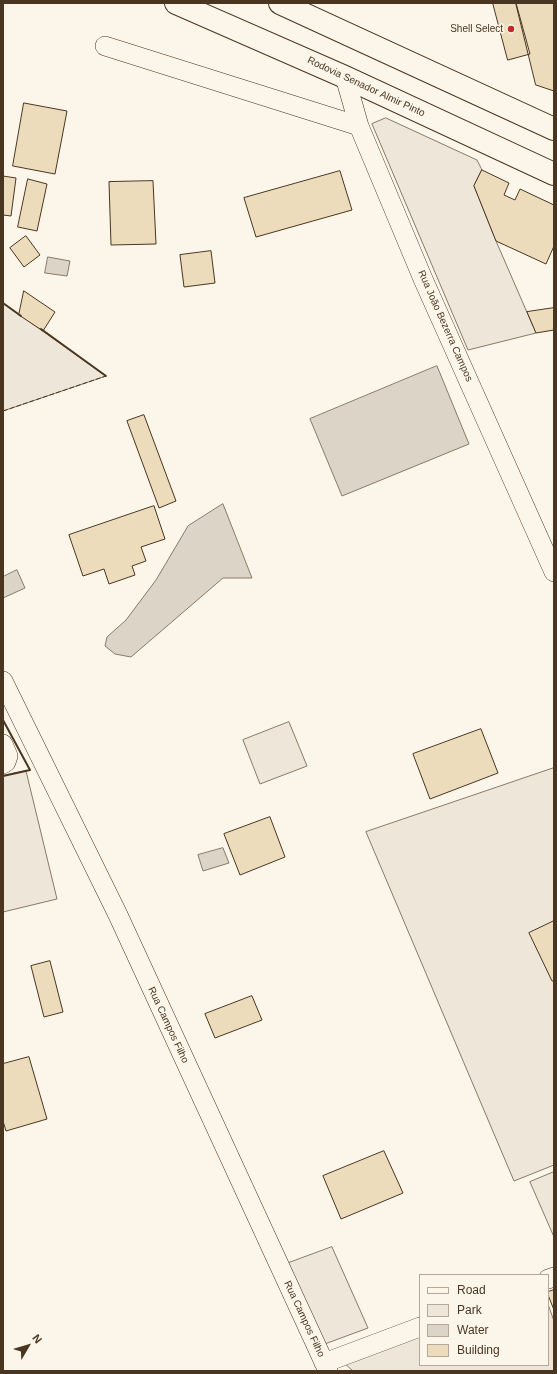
<!DOCTYPE html>
<meta charset="utf-8">
<style>
body{margin:0}
#map{position:relative;width:557px;height:1374px;overflow:hidden;background:#fbf6e9;font-family:Helvetica,sans-serif}
canvas{display:block}
.frame{position:absolute;inset:0;border:4px solid #4a3520;pointer-events:none}
.legend{position:absolute;left:419px;top:1274px;width:130px;height:92px;box-sizing:border-box;background:#fbf6e9;border:1px solid #b4a999;margin:0;padding:5px 7px;list-style:none;font-size:12px;color:#4a3520}
.legend li{display:flex;align-items:center;gap:8px;height:20px}
.legend b{width:20px;border:1px solid #b4a999}
.north{position:absolute;left:8px;top:1326px;width:40px;height:40px;-webkit-text-stroke:3px #fbf6e9;paint-order:stroke;rotate:52deg;font-size:11px;font-weight:700;line-height:16px;text-align:center;color:#4a3520}
.north::after{content:'';display:block;margin:auto;width:14px;height:18px;background:#4a3520;clip-path:polygon(50% 0,100% 100%,50% 72%,0 100%)}
</style>
<div id="map">
<canvas width="557" height="1374"></canvas>
<div class="frame"></div>
<ul class="legend">
<li><b style="height:5px;background:#fbf6e9"></b>Road</li>
<li><b style="height:11px;background:#ede6d9"></b>Park</li>
<li><b style="height:11px;background:#dcd4c6"></b>Water</li>
<li><b style="height:11px;background:#ecdcbc"></b>Building</li>
</ul>
<div class="north">N</div>
</div>
<script>
const ctx = document.querySelector('canvas').getContext('2d');
ctx.lineJoin = 'round';
function paint(path, color) { ctx.fillStyle = color; ctx.fill(path, 'evenodd'); }
function trace(path, color, width, dash) { ctx.strokeStyle = color; ctx.lineWidth = width; ctx.lineCap = dash ? 'butt' : 'round'; ctx.setLineDash(dash || []); ctx.stroke(path); }
function write(font, color, halo, rows, align = 'center') {
  ctx.font = font + ' Helvetica,sans-serif'; ctx.lineWidth = 3; ctx.setLineDash([]); ctx.textBaseline = 'middle'; ctx.strokeStyle = halo; ctx.fillStyle = color; for (const [text, x, y, turn = 0] of rows) {
    ctx.save(); ctx.translate(x, y); ctx.rotate((+turn || 0) * Math.PI / 180); ctx.textAlign = isNaN(turn) ? turn : align; if (halo) ctx.strokeText(text, 0, 0); ctx.fillText(text, 0, 0); ctx.restore();
  }
}
const green = new Path2D(`
 M386 118 477 160 482 170 474 186 496 241 536 333 468 350 372 124Z
 M3 303 106 376 3 411Z
 M289 722 307 766 260 784 243 740Z
 M554 768V1165L514 1181 366 832Z
 M26 771 57 899 3 912V776Z
 M554 1172V1237L530 1182Z
 M332 1247 368 1328 322 1345 286 1264Z
 M548 1304 554 1321V1371H353L342 1361 420 1332V1365H548Z`);
paint(green, '#ede6d9');
trace(green, '#887966', 1);
const water = new Path2D(`
 M48 257 70 261 67 276 45 273Z
 M437 366 469 444 342 496 310 419Z
 M223 504 252 578H223L131 657 115 654 105 646 107 637 126 620 156 580 188 526Z
 M17 570 25 588 3 598V577Z
 M223 848 229 863 203 871 198 855Z`);
paint(water, '#dcd4c6');
trace(water, '#887966', 1);
const building = new Path2D(`
 M493 3H516L530 54 508 60Z
 M516 3H554V91L536 85Z
 M24 103 67 111 55 174 13 166Z
 M482 170 509 183 504 195 515 200 520 189 554 205V246L546 264 496 241 474 186Z
 M340 171 352 210 256 237 244 198Z
 M3 176 16 178 11 216 3 215Z
 M28 179 47 184 37 231 18 227Z
 M153 181 156 244 111 245 109 182Z
 M26 236 40 255 24 267 10 248Z
 M211 251 215 283 184 287 180 255Z
 M24 291 55 312 43 331 19 315Z
 M554 308V330L536 333 527 312Z
 M144 415 176 501 159 508 127 421Z
 M154 506 165 539 141 547 146 561 132 566 135 575 109 584 104 569 83 576 69 535Z
 M481 729 498 773 430 799 413 754Z
 M270 817 285 857 240 875 224 834Z
 M554 921V981H552L529 933Z
 M50 961 63 1012 44 1017 31 966Z
 M252 996 262 1020 215 1038 205 1014Z
 M29 1057 47 1119 6 1131 3 1121V1064Z
 M384 1151 403 1193 341 1219 323 1176Z
 M554 1290V1310L548 1295V1292Z`);
paint(building, '#ecdcbc');
trace(building, '#4a3520', 1);
const minor = new Path2D(`
 M105 46 359 126
 M345 77 359 126 423 279 554 572
 M3 681 118 915 328 1371
 M3 744 8 756 6 762 3 764
 M548 1279 554 1277
 M324 1363 420 1327`);
const primary = new Path2D(`
 M176 3 345 77 554 174
 M280 3 554 129`);
trace(minor, '#4a3520', 20);
trace(primary, '#4a3520', 24);
trace(minor, '#fbf6e9', 19);
trace(primary, '#fbf6e9', 22);
trace(new Path2D(`
 M3 411 106 376`), '#4a3520', 1, [5, 2]);
trace(new Path2D(`
 M3 303 21 316
 M41 329 106 376
 M3 720 30 770 3 776`), '#4a3520', 2);
for (const [x, y, r, color] of [
 [511,29,4,"#c62828"]
]) { const dot = new Path2D(); dot.arc(x, y, r, 0, 2 * Math.PI); ctx.fillStyle = color; ctx.fill(dot); trace(dot, '#fbf6e9', 1.5); }
write('10px', '#4a3520', '#fbf6e9', [
 ["Shell Select",503,29]
], 'right');
write('10px', '#4a3520', '#fbf6e9', [
 ["Rodovia Senador Almir Pinto",366,87,25],
 ["Rua João Bezerra Campos",445,326,66],
 ["Rua Campos Filho",168,1025,65],
 ["Rua Campos Filho",304,1319,65]
]);
</script>
